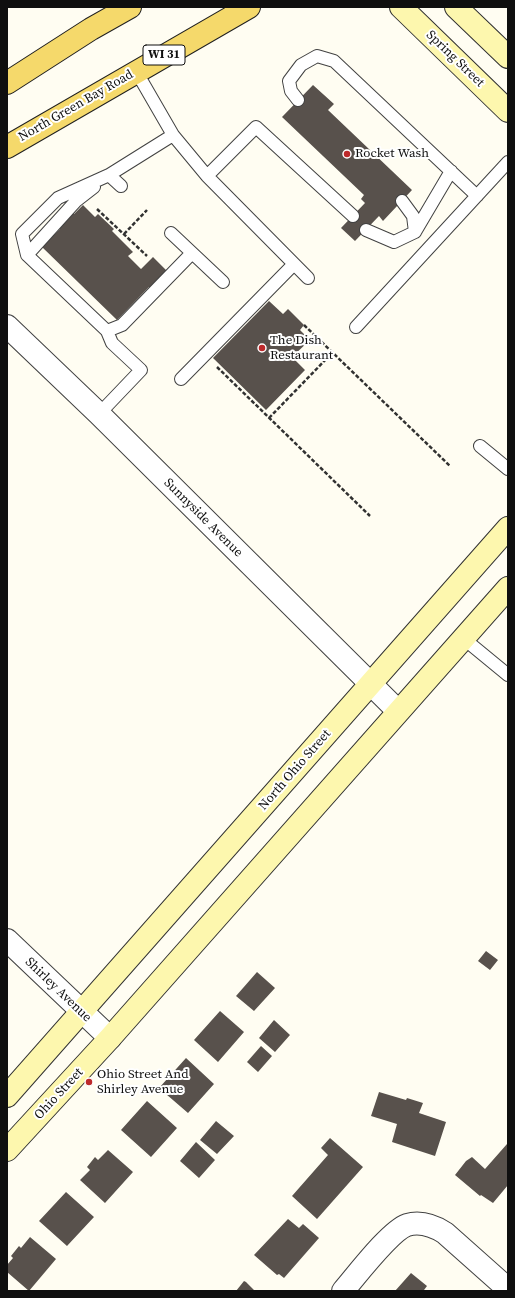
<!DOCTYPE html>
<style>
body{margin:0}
#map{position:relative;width:515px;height:1298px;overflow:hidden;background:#fffdf2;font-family:"Source Serif 4",serif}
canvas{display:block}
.frame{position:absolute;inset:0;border:8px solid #0f0f0f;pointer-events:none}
</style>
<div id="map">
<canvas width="515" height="1298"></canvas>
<div class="frame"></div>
</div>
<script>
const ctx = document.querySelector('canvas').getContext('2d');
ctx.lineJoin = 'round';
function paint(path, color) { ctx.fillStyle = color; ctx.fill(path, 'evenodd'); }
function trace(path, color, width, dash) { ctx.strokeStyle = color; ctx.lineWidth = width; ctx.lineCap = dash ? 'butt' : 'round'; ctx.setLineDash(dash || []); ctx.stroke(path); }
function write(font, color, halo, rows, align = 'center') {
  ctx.font = font + ' "Source Serif 4",serif'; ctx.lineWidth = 4; ctx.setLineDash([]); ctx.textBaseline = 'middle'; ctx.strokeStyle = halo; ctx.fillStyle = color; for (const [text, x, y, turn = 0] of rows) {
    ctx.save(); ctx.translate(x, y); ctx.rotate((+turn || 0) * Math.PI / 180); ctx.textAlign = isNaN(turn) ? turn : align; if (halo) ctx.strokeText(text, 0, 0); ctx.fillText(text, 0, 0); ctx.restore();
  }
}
paint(new Path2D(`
 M313 85 334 104 328 110 412 190 383 221 379 216 355 241 341 228 365 203 361 199 364 195 282 117Z
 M83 205 95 217 98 214 114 229 112 231 133 252 128 256 141 269 153 257 167 271 151 290 149 287 117 320 42 247 60 229 56 227 71 211 74 214Z
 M269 301 283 314 288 309 304 325 300 330 310 340 292 357 305 370 266 410 213 358Z
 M486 951 498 960 490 970 478 961Z
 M257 972 275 988 254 1011 236 996Z
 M220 1011 244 1032 218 1062 194 1040Z
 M274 1020 290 1035 275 1052 259 1038Z
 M261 1046 272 1056 258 1072 247 1062Z
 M186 1058 214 1084 188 1113 159 1088Z
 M379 1092 406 1100 407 1098 423 1103 419 1113 446 1122 435 1156 392 1142 397 1124 371 1116Z
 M147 1101 177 1128 151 1157 121 1130Z
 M216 1121 234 1136 217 1154 200 1140Z
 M330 1138 363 1167 317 1219 292 1196 328 1155 321 1148Z
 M196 1142 215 1160 199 1178 180 1161Z
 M507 1144 508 1185 493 1203 481 1195 480 1196 455 1175 466 1161 472 1157 485 1169Z
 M108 1150 133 1172 105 1203 80 1180 90 1170 87 1167 95 1157 98 1160Z
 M66 1192 94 1217 67 1246 39 1221Z
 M288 1219 299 1228 303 1224 319 1238 284 1278 279 1274 277 1275 254 1255Z
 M30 1237 56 1259 29 1291 7 1272V1265L13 1258 11 1256 19 1246 21 1248Z
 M411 1273 427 1286 424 1290 425 1291H395Z
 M244 1281 246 1282 255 1291H236Z`), '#58514c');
const lane = new Path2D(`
 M136 71 173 135 207 176 308 278
 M298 100 291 91 289 81 301 65 317 56 334 61 477 196
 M173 135 109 175 58 198 22 234 27 255 107 331 122 325 192 253
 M109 175 121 186
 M207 176 256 127 353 216
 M366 230 394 242 415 232 413 216 402 201
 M415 232 451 171
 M171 233 223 282
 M27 255 76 201 94 187
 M356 327 508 162
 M181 379 294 264
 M99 414 141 370 112 343 107 331
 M480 446 508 469
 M463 638 508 675`);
const street = new Path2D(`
 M7 326 99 414 398 711
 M7 940 110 1038
 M343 1291C356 1276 390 1231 407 1225 421 1221 434 1226 445 1233L508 1289`);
const secondary = new Path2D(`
 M401 7 508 111
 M456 7 508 57
 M7 1096 508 528
 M7 1150 110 1038 508 588`);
const primary = new Path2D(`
 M7 83 91 29 130 7
 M7 147 249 7`);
trace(lane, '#424242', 14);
trace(street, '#424242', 24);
trace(secondary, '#313131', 24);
trace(primary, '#202020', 24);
trace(new Path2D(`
 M97 209 147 256
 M124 234 147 210
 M304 325 450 466
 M217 367 370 516
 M269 418 333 352`), '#313131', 2.5, [4, 2]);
trace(lane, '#fff', 12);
trace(street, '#fff', 22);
trace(secondary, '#fdf7ae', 22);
trace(primary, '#f5d96b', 22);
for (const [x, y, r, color] of [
 [347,154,4,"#bd292b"],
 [262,348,4,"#bd292b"],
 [89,1082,4,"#bd292b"]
]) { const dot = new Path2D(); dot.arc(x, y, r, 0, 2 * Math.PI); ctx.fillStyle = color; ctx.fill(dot); trace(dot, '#fff', 1.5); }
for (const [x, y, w] of [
 [164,55,42]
]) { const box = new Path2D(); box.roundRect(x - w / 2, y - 10, w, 20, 3); ctx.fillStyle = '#fff'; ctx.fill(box); trace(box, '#0f0f0f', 1); }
write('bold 12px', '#0f0f0f', null, [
 ["WI 31",164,55]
]);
write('13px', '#0f0f0f', '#fff', [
 ["Spring Street",455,59,44],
 ["North Green Bay Road",76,106,-30],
 ["Sunnyside Avenue",203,518,45],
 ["North Ohio Street",295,770,-49],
 ["Shirley Avenue",58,990,44],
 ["Ohio Street",59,1094,-47]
]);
write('13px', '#0f0f0f', '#fff', [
 ["Rocket Wash",355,154],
 ["The Dish",270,341],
 ["Restaurant",270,356],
 ["Ohio Street And",97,1075],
 ["Shirley Avenue",97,1090]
], 'left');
</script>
